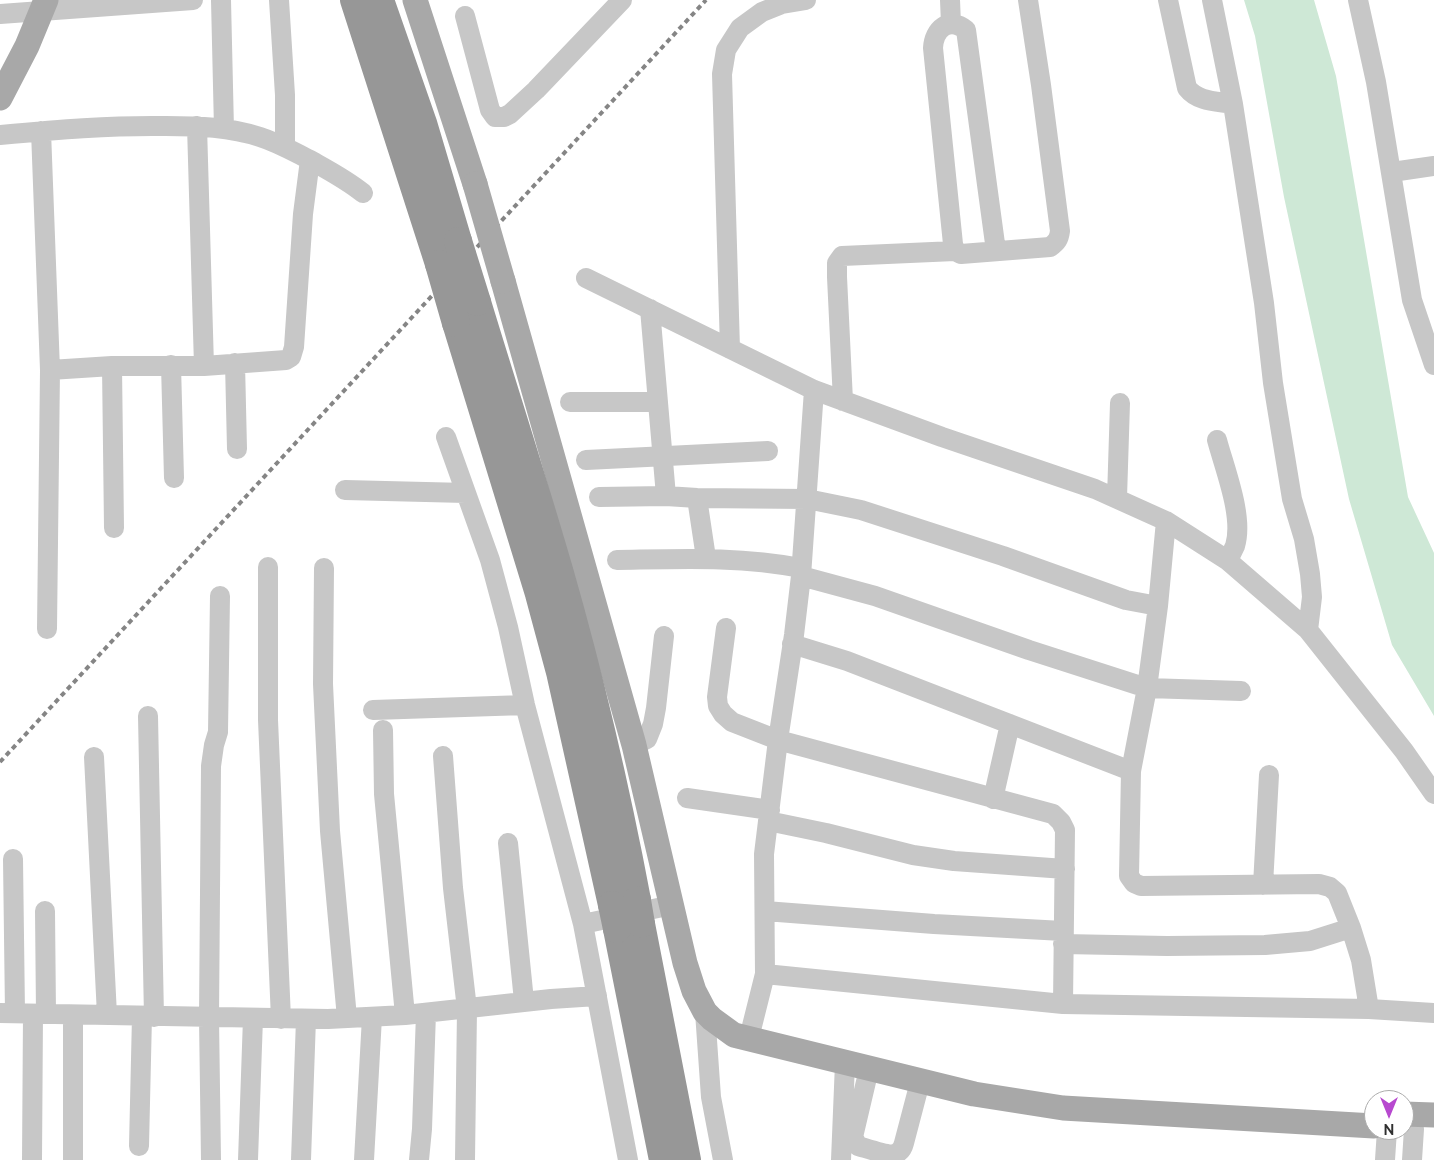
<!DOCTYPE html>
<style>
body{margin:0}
#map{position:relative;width:1434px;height:1160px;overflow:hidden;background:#fff;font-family:Raleway,sans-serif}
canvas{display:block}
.north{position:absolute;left:1364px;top:1090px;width:50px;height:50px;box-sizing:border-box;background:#fff;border:1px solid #acacac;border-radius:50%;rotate:180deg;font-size:14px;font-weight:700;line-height:20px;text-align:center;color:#303030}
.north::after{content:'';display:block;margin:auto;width:18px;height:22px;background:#b749cf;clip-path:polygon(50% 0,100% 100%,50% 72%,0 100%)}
</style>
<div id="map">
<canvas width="1434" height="1160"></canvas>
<div class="north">N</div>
</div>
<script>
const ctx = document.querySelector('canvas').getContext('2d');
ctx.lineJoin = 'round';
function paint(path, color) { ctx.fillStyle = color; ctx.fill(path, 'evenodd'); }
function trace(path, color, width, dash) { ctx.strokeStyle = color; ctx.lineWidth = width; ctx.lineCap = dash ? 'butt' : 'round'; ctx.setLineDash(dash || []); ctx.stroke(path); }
paint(new Path2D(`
 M1244 0H1314L1336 76 1408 497 1434 553V716L1392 645 1349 499 1284 197 1255 36Z`), '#cee8d6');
trace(new Path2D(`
 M221 0 224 129
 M279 0 285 95V146
 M950 0 951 24
 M1168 0 1187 88C1198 102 1216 101 1233 104
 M1212 0 1233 104 1264 303 1273 383 1292 499 1304 539 1310 574 1312 597 1308 630
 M1358 0 1376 82 1412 300 1434 365
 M0 14 193 0
 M465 16 490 110 495 117H504L510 114 536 90 622 0
 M197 126 204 366
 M41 131 50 370 47 629
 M0 135C55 130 111 125 166 126 198 126 230 127 260 137 279 143 294 152 312 161 330 171 347 180 363 193
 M1392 172 1434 166
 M996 251 966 30C949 16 934 29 933 48L953 244 955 251 961 254 1050 247C1057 242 1059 239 1060 231L1041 85 1028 0
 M586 278 814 390 942 437 1095 489 1166 521 1227 560 1308 630 1404 751 1434 794
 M650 309 666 496
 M730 349 722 74 726 50 740 28 762 12 782 4 806 0
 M235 363 237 449
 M171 365 174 478
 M112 366 114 528
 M50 370 112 366H204L286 360 291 357 294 347 303 214 310 160
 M843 401 837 277V263L842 256 955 251
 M570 402H658
 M446 437 490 560 508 627 525 705 583 924 628 1160
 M1217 440C1225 470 1244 517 1235 546 1233 551 1230 556 1227 560
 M586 460 768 451
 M345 490 466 493
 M599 497 666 496 697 498 807 499 861 510 1003 556 1126 600 1158 606
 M697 498 706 558
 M1117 498 1120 403
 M1166 521 1158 606 1147 688 1131 771 1129 876 1134 883 1141 886 1319 884 1330 887 1337 893 1351 928 1361 960 1369 1009
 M617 560C680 559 739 556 801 568
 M268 567V720L281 1019
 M324 568 323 684 330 831 347 1018
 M801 576 875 596 1029 650 1147 688 1241 691
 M726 628 717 697 718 706 723 714 732 722 778 740 1053 814 1061 822 1065 830 1063 1004
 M792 644 847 661 1131 771
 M373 710 525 705
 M148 716 154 1017
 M383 730 384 794 405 1015
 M634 745 647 739 653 724 656 708 664 636
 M443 756 453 888 467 1009 465 1160
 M94 757 107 1015
 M687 798 770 810
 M993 799 1010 724
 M768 821 826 833 913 855 954 861 1065 869
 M508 843 524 1001
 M13 859 15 1013
 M1263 885 1269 775
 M45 911 46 1014
 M765 911 934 924 1063 931
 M583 924 672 905
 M1063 944 1167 946 1265 945 1310 941 1351 928
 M765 974 1063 1004 1369 1009 1434 1013
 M705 1012 711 1097 723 1160
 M0 1013 328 1019 405 1015 551 999 597 996
 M752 1026 765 974 764 854 778 740 794 635 801 576 814 390
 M869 1069 853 1137 858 1146C866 1148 890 1157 897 1153 901 1151 903 1147 904 1143L920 1082
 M139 1146 142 1016
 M32 1160 33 1014
 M73 1160V1015
 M211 1160 209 1018 211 766 214 745 218 732 220 596
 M248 1160 253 1018
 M301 1160 306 1019
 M364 1160 372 1017
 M419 1160 422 1129 426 1013
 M841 1160 845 1063
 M1385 1160 1387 1130
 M1412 1160 1414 1129`), '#c7c7c7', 20);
trace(new Path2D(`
 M415 0 475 184
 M0 98 27 46 46 0
 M503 281 634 745 685 963 694 991 705 1012 712 1019 734 1035 974 1094 1063 1108 1374 1126
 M1404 1114 1434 1115`), '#a8a8a8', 25);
trace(new Path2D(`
 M354 0 439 264
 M380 0 423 123 458 241
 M477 302C504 391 533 480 559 570 590 678 616 789 637 900
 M456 323 539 594 560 672 612 905
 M641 924 687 1160
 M617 929 663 1160`), '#979797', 28);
trace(new Path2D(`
 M0 762 706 0`), '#858585', 4, [5, 4]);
trace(new Path2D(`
 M475 184 503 281`), '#a8a8a8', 25);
trace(new Path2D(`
 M458 241 477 302
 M439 264 456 323
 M637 900 641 924
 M612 905 617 929`), '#979797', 28);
</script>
